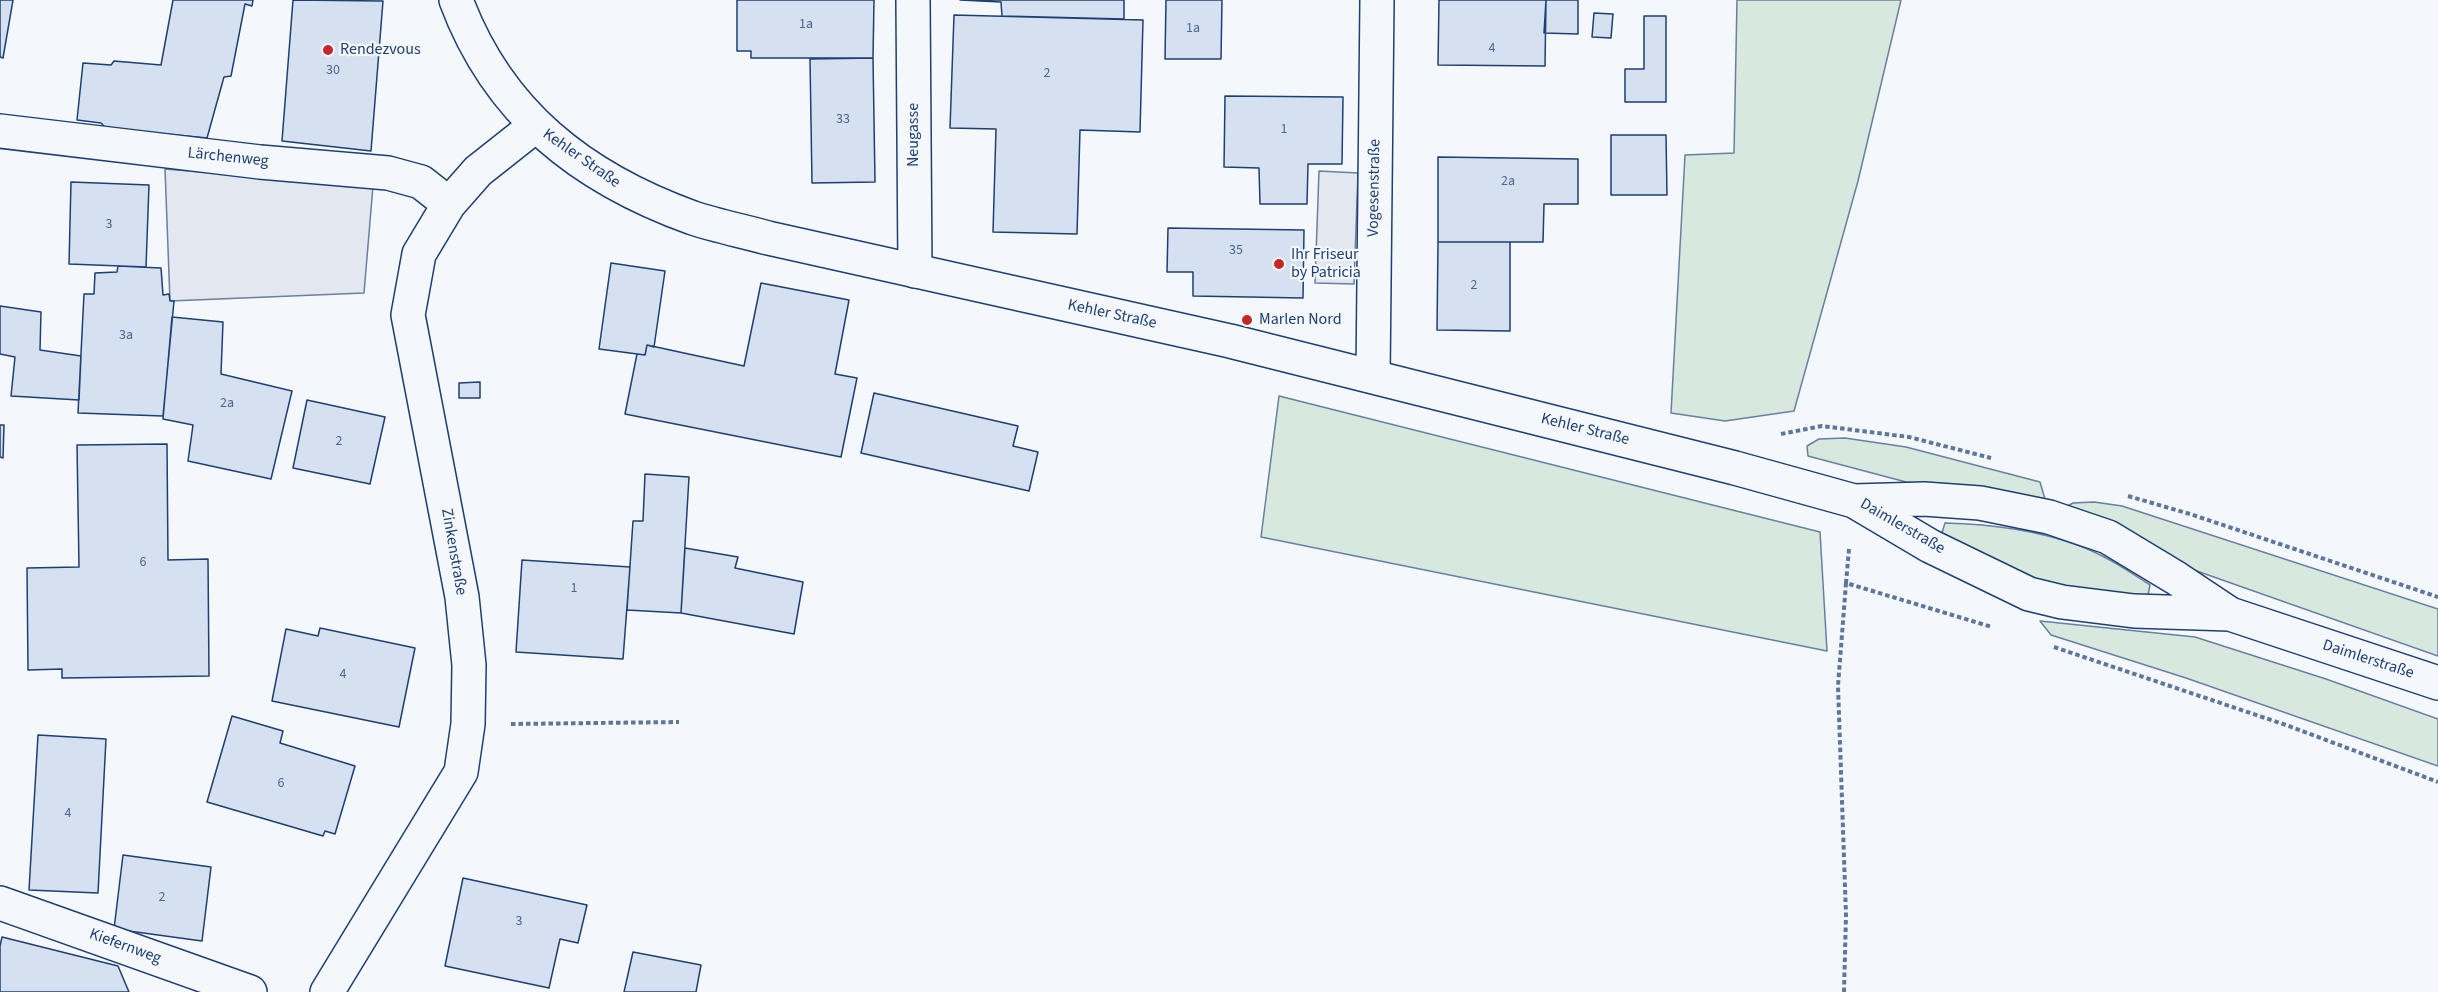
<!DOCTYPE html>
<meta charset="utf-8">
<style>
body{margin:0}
canvas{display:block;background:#f4f7fb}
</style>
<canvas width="2438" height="992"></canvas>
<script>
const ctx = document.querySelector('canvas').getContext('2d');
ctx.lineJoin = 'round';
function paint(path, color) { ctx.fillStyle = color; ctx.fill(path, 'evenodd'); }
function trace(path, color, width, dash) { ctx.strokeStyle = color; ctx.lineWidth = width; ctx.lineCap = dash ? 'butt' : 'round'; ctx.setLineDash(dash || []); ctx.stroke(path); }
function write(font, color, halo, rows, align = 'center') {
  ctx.font = font + ' "Source Sans 3",sans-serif'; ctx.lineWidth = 4.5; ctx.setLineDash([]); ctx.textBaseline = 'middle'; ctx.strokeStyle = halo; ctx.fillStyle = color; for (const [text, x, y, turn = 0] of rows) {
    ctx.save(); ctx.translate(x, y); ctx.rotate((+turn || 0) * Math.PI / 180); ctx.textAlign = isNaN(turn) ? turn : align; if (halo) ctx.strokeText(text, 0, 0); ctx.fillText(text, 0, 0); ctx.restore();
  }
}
const green = new Path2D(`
 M1737 0H1901L1858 181 1794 411 1725 421 1671 413 1685 155 1734 153Z
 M1279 396 1820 532 1827 651 1261 537Z
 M1845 438 1906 447 2040 482 2045 499 1906 482 1808 456 1807 446 1819 439Z
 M2094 502 2122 506 2438 609V656L2194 570 2120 527 2064 508 2073 503Z
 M1945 523C1989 524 2036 530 2077 545 2103 554 2127 570 2150 585L2147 600 2054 590 1941 536Z
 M2040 621 2195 637 2326 679 2438 719V766L2186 678 2051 635Z`);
paint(green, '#d7e8df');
trace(green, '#687fa3', 1.5);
const parking = new Path2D(`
 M165 169 373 186 364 293 170 301Z
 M1319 171 1358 173 1354 284 1315 283Z`);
paint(parking, '#e3e8f0');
trace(parking, '#687fa3', 1.5);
const building = new Path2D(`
 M0 0H13L3 58 0 57Z
 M173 0H253L252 6 245 4 231 76 224 77 207 138 106 128 101 123 77 120 83 63 111 65 114 61 161 65Z
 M293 0 383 1 371 151 282 141Z
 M737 0H874L873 58H751V51H737Z
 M960 0H1124V19L1002 16 1001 2Z
 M1166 0H1222L1221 59H1165Z
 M1439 0H1546L1545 66 1438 65Z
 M1546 0H1578V34L1544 33Z
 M1594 13 1613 14 1611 38 1592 37Z
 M954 15 1143 20 1140 132 1080 130 1077 234 993 232 996 129 950 128Z
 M1644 16H1666V102H1625V69H1644Z
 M873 58 875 182 812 183 810 59Z
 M1225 96 1343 97 1342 164H1308L1307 204H1260L1259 168 1224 167Z
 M1611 135H1666L1667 195H1611Z
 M1438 157 1578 159V204H1544L1543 242H1438Z
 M71 182 149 185 146 267 69 264Z
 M1168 228 1304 230 1303 298 1193 296V272H1167Z
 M1438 242H1510V331L1437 330Z
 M611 263 665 271 654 347 647 345 645 355 599 349Z
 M118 266 161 268 163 295 169 294 170 301H174L163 416 78 413 84 294H94L95 273 117 272Z
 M761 283 849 300 835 374 857 378 841 457 625 414 637 354 645 355 647 345 744 366Z
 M0 306 41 312 40 350 81 356 79 400 11 396 15 357 0 354Z
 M172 317 223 322 221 374 292 391 271 479 188 461 193 425 163 419Z
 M480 382V398H459V383Z
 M874 393 1018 426 1013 446 1038 452 1029 491 861 453Z
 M307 400 385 417 370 484 293 468Z
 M0 425H4L3 458 0 457Z
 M167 444 168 560 208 559 209 676 62 678V669L28 670 27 568 79 567 77 445Z
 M645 474 689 477 681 613 627 610 633 521H643Z
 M685 548 738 557 735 568 803 582 794 634 681 613Z
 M522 560 630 567 623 659 516 652Z
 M320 628 415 648 399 727 272 701 286 629 318 636Z
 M232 716 283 731 280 743 355 766 335 834 325 831 323 836 207 802Z
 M38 735 106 739 98 893 29 890Z
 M123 855 211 867 202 941 114 929Z
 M463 878 587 905 578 943 560 939 549 988 445 966Z
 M2 937 118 966 129 992H0V946Z
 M633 952 701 965 696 992H624Z`);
paint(building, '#d5e0f0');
trace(building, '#1d3f73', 1.5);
const minor = new Path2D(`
 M913 0 915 271
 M0 131 260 162 388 173 421 182 449 204
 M1373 376 1377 0
 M0 903 250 992
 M327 992 461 772 468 724 469 665 462 597 408 315 419 254 449 204 478 171 535 126`);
const major = new Path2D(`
 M456 0C498 113 582 178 693 218 717 226 743 231 768 238L1230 341 1735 468 1854 501 1930 546 2029 594 2062 602 2134 611 2230 614
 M1854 501 1924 499 1980 503 2049 517 2108 537 2176 578 2230 614 2438 683`);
trace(minor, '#1d3f73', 36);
trace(major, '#1d3f73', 36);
trace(new Path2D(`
 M1781 434 1822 426 1909 437 1991 458
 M2128 496 2190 514 2438 597
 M1849 549 1846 583 1992 627
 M2054 647 2286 725 2438 782
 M511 724 679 722
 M1844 992 1846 915 1838 686 1846 583`), '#5e769c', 4, [4.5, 3]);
trace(minor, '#f4f7fb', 33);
trace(major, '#f4f7fb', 33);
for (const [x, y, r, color] of [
 [328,50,6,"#c62828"],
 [1279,264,6,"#c62828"],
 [1247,320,6,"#c62828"]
]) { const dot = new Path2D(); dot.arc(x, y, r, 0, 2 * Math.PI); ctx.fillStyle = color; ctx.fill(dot); trace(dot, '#f4f7fb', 2); }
write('14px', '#4b6792', null, [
 ["1a",806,25],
 ["1a",1193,29],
 ["4",1492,49],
 ["30",333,71],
 ["2",1047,74],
 ["33",843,120],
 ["1",1284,130],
 ["2a",1508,182],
 ["3",109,225],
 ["35",1236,251],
 ["2",1474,286],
 ["3a",126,336],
 ["2a",227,404],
 ["2",339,442],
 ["6",143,563],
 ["1",574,589],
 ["4",343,675],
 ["6",281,784],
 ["4",68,814],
 ["2",162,898],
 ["3",519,922]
]);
write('16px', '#1d3f73', '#f4f7fb', [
 ["Rendezvous",340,50],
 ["Ihr Friseur",1291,255],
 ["by Patricia",1291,273],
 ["Marlen Nord",1259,320]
], 'left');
write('16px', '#1d3f73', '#f4f7fb', [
 ["Neugasse",914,135,-90],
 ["Lärchenweg",228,158,6],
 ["Kehler Straße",581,159,35],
 ["Vogesenstraße",1375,188,-89],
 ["Kehler Straße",1112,315,12],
 ["Kehler Straße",1585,430,14],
 ["Daimlerstraße",1902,527,30],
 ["Zinkenstraße",453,552,80],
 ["Daimlerstraße",2368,660,18],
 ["Kiefernweg",125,947,20]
]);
</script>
